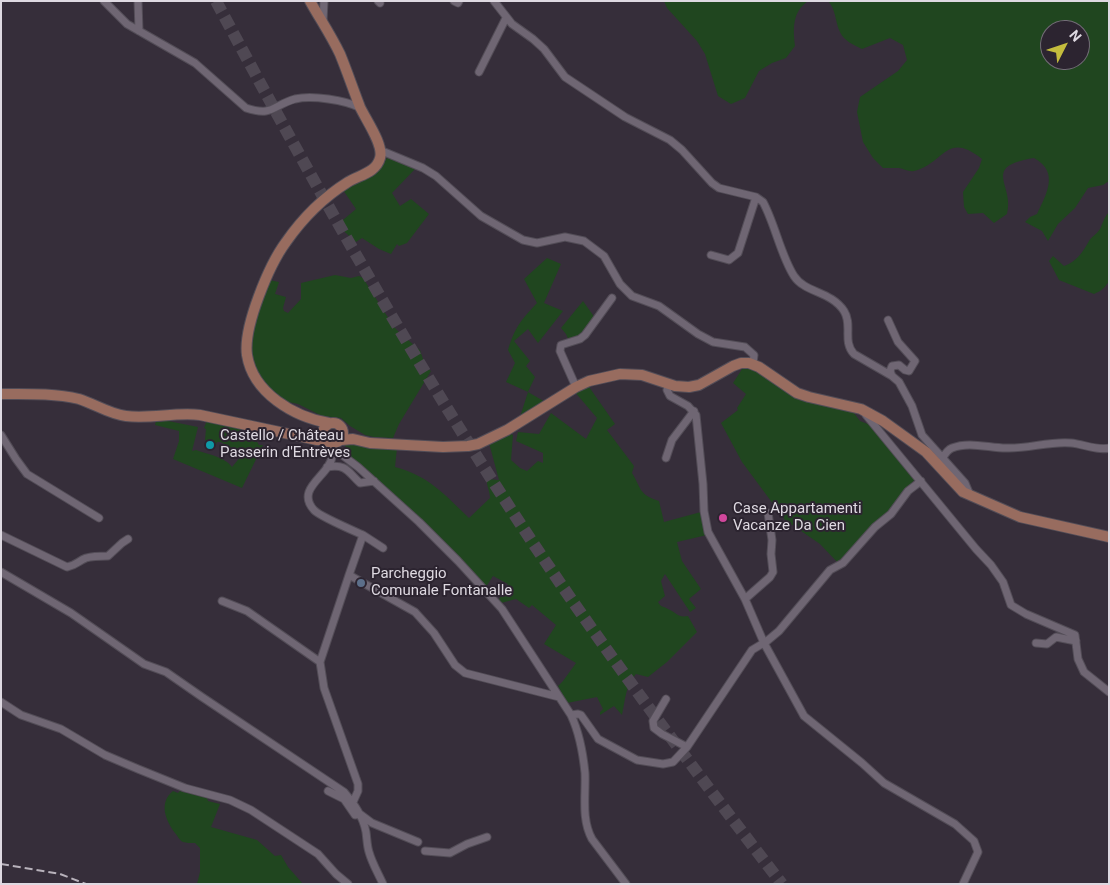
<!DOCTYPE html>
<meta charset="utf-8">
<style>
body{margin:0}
#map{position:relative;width:1110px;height:885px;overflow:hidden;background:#362e3a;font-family:Roboto,sans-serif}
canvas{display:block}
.frame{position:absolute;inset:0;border:2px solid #ded9e1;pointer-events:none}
.north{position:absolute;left:1040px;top:20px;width:50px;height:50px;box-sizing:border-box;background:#2c2430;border:1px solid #736c77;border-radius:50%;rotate:49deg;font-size:14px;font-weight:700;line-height:20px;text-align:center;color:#ded9e1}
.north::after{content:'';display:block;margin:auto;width:18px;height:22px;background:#c4bc3d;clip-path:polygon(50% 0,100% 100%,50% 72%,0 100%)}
</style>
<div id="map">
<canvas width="1110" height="885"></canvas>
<div class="frame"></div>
<div class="north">N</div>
</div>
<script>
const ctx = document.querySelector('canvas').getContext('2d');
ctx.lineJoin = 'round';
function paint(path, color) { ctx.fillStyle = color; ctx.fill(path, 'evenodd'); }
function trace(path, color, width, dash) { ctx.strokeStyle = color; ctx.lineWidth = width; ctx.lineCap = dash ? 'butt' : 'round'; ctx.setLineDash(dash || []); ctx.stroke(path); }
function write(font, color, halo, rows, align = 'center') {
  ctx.font = font + ' Roboto,sans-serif'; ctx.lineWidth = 4; ctx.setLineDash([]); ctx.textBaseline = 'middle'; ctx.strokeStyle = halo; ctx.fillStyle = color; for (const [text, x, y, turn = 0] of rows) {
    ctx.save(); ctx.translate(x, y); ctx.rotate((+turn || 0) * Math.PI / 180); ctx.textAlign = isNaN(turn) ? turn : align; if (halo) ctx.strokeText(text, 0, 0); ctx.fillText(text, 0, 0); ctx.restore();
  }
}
paint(new Path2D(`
 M664 1H808C792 12 793 29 795 46L786 58 772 63 759 71 745 98 731 104 718 96 705 54 697 41 667 8Z
 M828 1H1109V181L1103 185 1088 188 1075 208 1058 224 1048 241 1042 231 1025 222 1030 217 1037 214C1046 195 1060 172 1034 158 980 167 1015 184 1007 214L994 223 983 213 968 214 964 207 963 192 979 168 982 159C946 130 944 164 914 171 909 172 904 169 899 168 894 168 889 168 883 168L873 158 863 142 857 112 860 97 898 71 907 60 903 45 890 38 862 49C854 45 844 41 840 32 835 22 836 9 828 1ZM1050 30H1080V60H1050Z
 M389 157 415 169 392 193 400 206 411 199 429 214 407 243 399 246 397 244 391 254 379 249 362 238 356 242 337 225 356 209 343 190C358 181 380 177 386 159Z
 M1109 212V281C1105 288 1101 291 1094 294L1059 280 1049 261 1053 256 1064 266C1076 262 1083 252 1089 241 1091 237 1097 234 1100 229 1103 223 1104 217 1109 212Z
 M547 258 561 264 544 303 563 311 538 343 528 329 514 341 530 361 526 366 535 377 528 392 547 403 519 420 528 392 506 382 515 363 508 350C515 327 521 320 537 303L524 279Z
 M335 275 351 278 359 276 363 278 394 327 402 335 420 350 426 368 431 371 399 424 393 438 374 437 365 435 350 426 341 418 322 416 298 404 284 401 263 381 255 369 251 356 250 341 254 324 269 280 279 282 275 294 286 297 283 308 284 311 288 313 301 299V283Z
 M583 301 595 318 582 335 569 341 566 334 561 328Z
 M744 366H750L796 395 851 409 860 421 873 426 915 479 904 492 890 513 839 564 820 544 785 520 742 462 721 423 738 410 737 408 746 394 733 383Z
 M587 384 615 424 607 430 634 466 632 473C642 489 638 494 659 501L664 522 701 512 707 535 677 542 682 561 701 589 689 599 696 608 690 612 665 574 661 581 665 596 658 602 660 605C662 607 665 607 668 609 677 613 678 618 688 616L697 632 667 662 648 677 636 674C626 683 625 701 622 715L614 706 600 715V712L603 709 597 697 567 703 558 686 563 681 576 663 544 644 556 625 532 605 529 608 516 599 501 603 498 601 508 584 493 576 486 587 412 511 346 453 348 451 344 444 397 448 395 467C429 476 444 494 469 518L490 498C490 491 486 485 487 479L499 480 489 443 502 437 504 438 511 434 513 435 511 460 520 468 527 471 538 461 543 463V453L516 441 518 432 539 434 551 413 586 439 597 418 574 391Z
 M163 420 198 427 192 451 196 450C207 454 225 457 232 467L242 455 228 450 229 447 221 442H217L216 445 205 440 206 429 204 428 207 420 241 429 239 434 255 438 259 445H263L242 488 173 459 179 441V431L155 425 156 421 162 422Z
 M173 791 178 793 180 791 207 798 208 801 220 804 211 827 257 840 275 856 281 855 288 867 303 884H197L200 872V848L195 843C191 843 186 843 183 842 179 840 178 836 175 833 166 821 158 803 173 791Z`), '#20461f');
trace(new Path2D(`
 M216 1C315 186 417 368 533 543 611 660 696 772 782 884`), '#4f4853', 12, [12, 6]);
const street = new Path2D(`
 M104 1 127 24 195 63 246 108C273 117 273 105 295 99 312 95 345 100 361 108
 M138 1 139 31
 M378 1 380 3
 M454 1 458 3 459 1
 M494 1 512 24 533 39 544 49 565 77 625 117 670 140 682 150 712 183 719 188 756 197 763 202C775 224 781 256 794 276 805 293 831 291 844 311 853 325 842 341 854 354L892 376 899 382 912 406 922 435 965 483 970 495
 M323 21 324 1
 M479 72 506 18
 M382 151 423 168 436 176 481 216 523 240 537 243 565 237 584 241 604 256 620 284 632 296 659 306 698 334 713 342 745 347 754 355 753 363
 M711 255 729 260 738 253 756 197
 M888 320 898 342 915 361 909 371 905 370 899 365 892 366 890 371 892 376
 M669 384 667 390 670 396 688 406 696 415 703 484 704 511 708 532 745 599 764 643 804 716 862 763 884 783 955 824 974 841 978 852 963 884
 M576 387 560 351 561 345 580 339 585 335 612 298
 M866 415 976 549 991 565 1003 582 1011 605 1026 614 1075 635 1078 659 1084 672 1109 692
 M1 435 16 459 27 474 99 518
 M321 441C325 444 333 450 332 456 331 475 294 488 314 510 319 516 354 531 363 535
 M331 443 338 452 358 467 419 522 458 561 502 609 571 715C579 732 583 753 585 773 586 795 581 819 592 839L626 884
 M666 458 672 440 694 411
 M942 459C945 454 947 450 952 448 969 441 989 448 1006 448 1028 449 1049 441 1071 443 1083 444 1098 451 1109 448
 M327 467C347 464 347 471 360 483L374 481
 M1 535 67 567C77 565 78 561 86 558 93 556 100 556 108 556L122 543 128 539
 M1 572 71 613 144 664 166 672 202 697 344 792C354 804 363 816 366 832 367 839 367 846 369 852 372 863 378 873 383 884
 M349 575 363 535 383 548
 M745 599 770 577 773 572 771 554 772 540 768 513
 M222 601 247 611 320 662
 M1036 643 1047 644 1056 637 1076 641
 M666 699 653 721 654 728 662 734 687 747
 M1 702 21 715 61 729 105 755 138 769 185 788 230 800 251 810 318 854 336 874 348 884
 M571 715 578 714 581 715 598 739 637 760 663 764 673 762 687 747 752 650 767 641 779 631 825 576 830 570 843 563 875 527 891 514 908 491 921 481
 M328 791 344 799 355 815 360 814 372 823 418 842
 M353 802 358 791V784L324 688 320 662 349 575 415 612 434 633 455 665 465 673 559 697
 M425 851 450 853 467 844 487 837`);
const secondary = new Path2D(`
 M310 1C320 19 331 35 340 54 347 71 353 89 360 107 366 120 384 145 380 158 376 173 359 175 348 182 324 197 302 219 286 242 269 265 243 327 247 355 253 393 294 417 329 423
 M1 394C27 394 54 393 79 399 95 404 109 414 126 416 151 419 176 412 200 415L317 440H326
 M323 433a10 10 0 1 1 20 0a10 10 0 1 1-20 0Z
 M341 440 353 439 370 443 443 447 468 446 478 444 507 430 576 387 589 381 620 374 642 375 675 386 689 387 699 385 733 366 741 363H749L759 367 797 393 809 397 861 409 883 421 926 452 963 492 1020 517 1109 537`);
trace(street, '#534d57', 9);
trace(secondary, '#534d57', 12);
trace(street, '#6f6673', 7);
trace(secondary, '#986c5f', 10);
trace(new Path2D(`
 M1 864 60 874 86 884`), '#b8b2bb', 2, [8, 4]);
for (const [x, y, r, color] of [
 [210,445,5,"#0f9aa8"],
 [723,518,5,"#d1479c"],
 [361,583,5,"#5c6f8a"]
]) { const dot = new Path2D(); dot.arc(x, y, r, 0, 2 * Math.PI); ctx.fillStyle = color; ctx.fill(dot); trace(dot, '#2c2430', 2); }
write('15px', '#ded9e1', '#2c2430', [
 ["Castello / Château",220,436],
 ["Passerin d'Entrèves",220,453],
 ["Case Appartamenti",733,509],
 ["Vacanze Da Cien",733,526],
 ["Parcheggio",371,574],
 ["Comunale Fontanalle",371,591]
], 'left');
</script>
